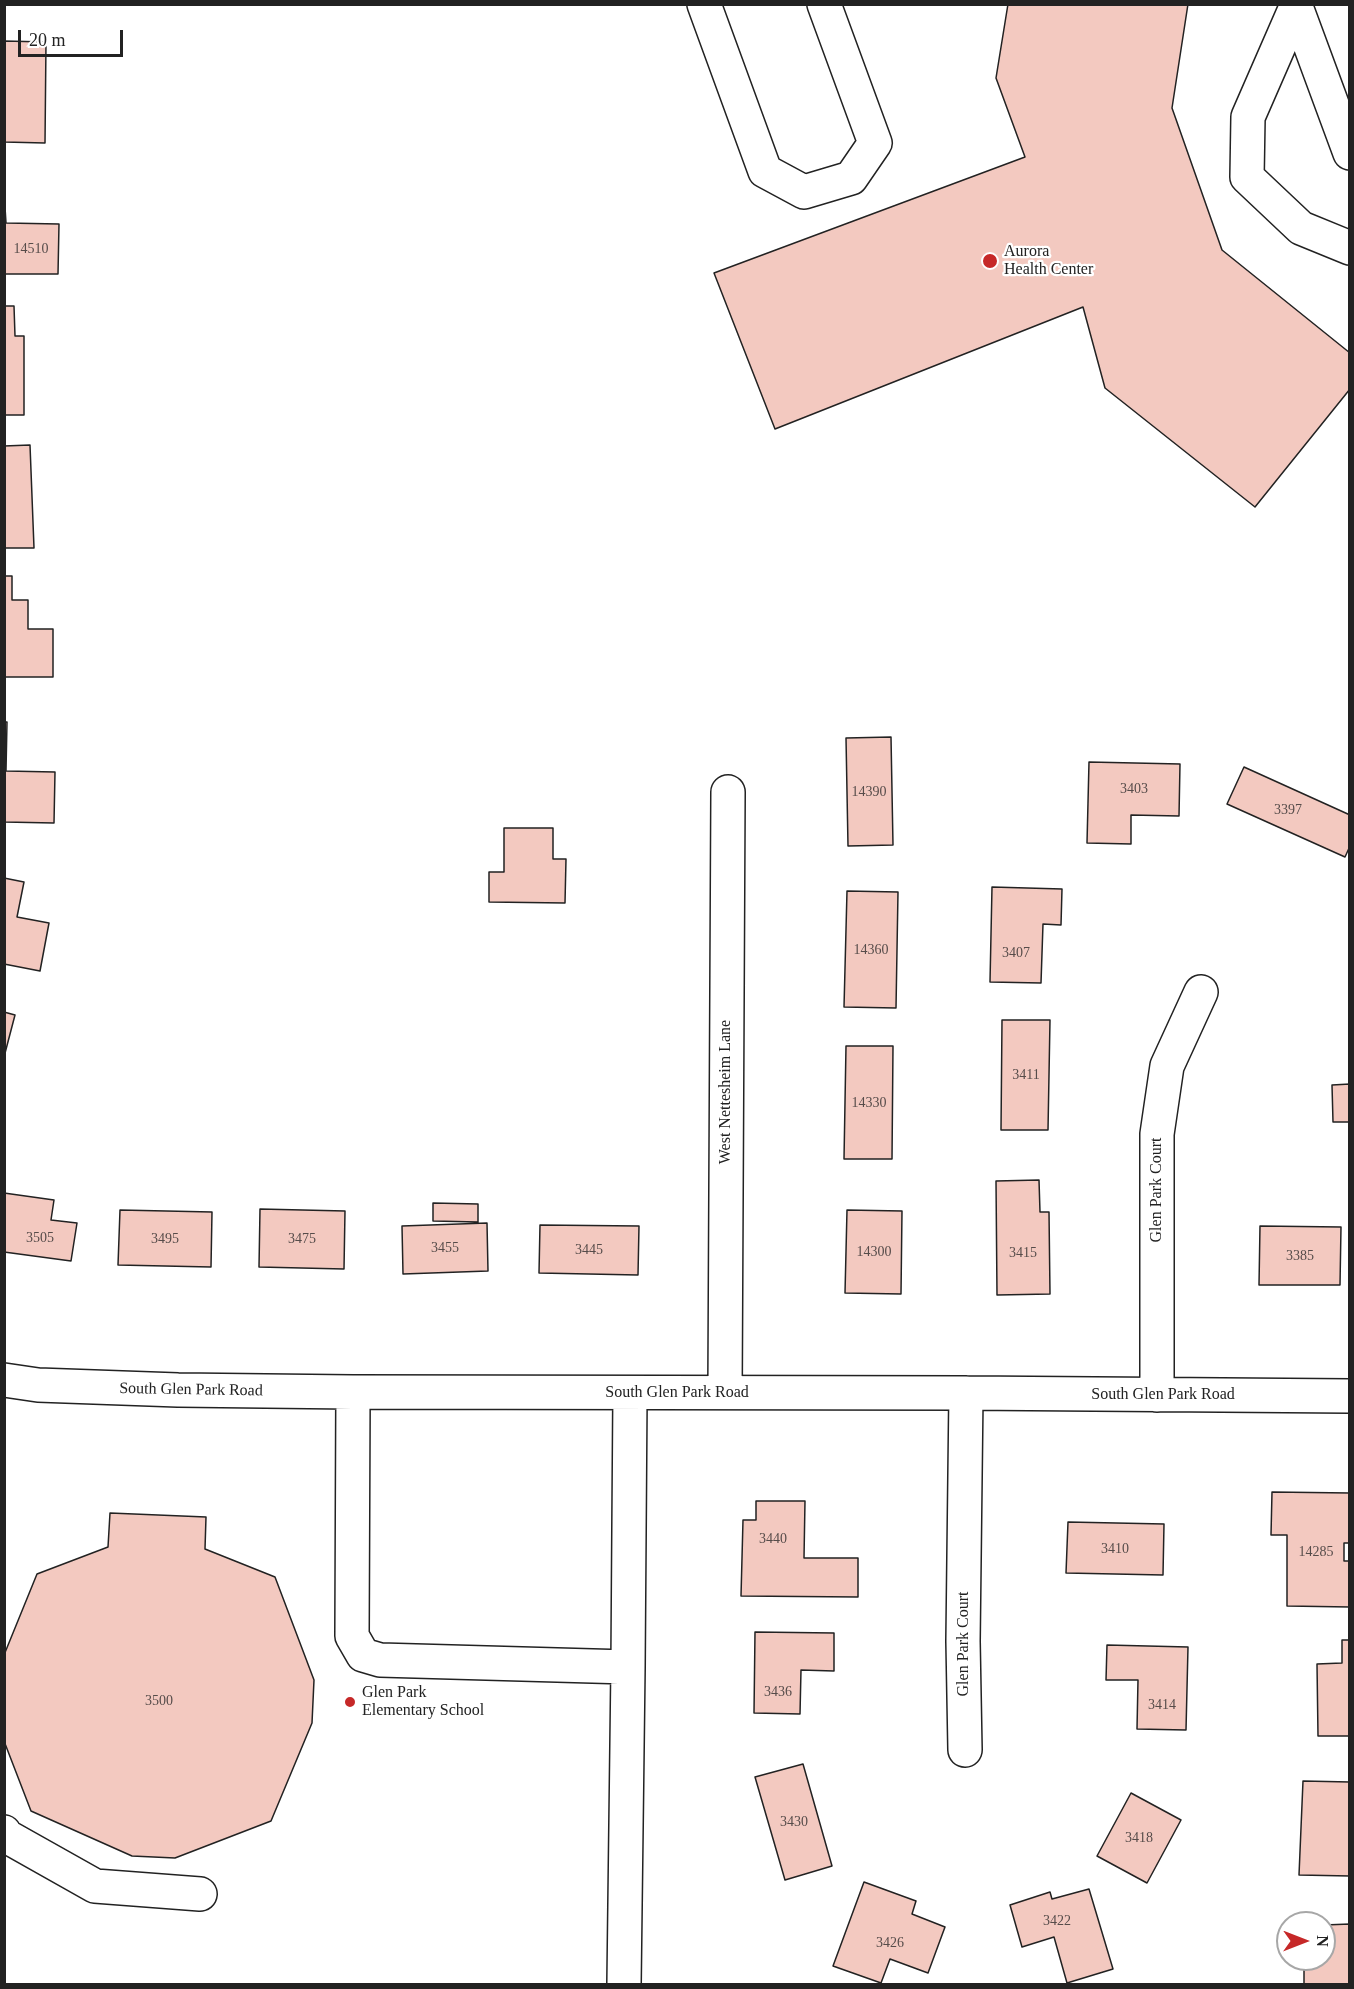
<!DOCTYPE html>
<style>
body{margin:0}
#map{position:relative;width:1354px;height:1989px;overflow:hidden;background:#fff;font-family:Georgia,serif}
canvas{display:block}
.frame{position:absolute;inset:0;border:6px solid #222;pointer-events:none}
.north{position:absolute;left:1276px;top:1911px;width:60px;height:60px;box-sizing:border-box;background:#fff;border:2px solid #a7a7a7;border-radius:50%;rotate:90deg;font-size:16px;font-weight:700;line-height:24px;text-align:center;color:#222}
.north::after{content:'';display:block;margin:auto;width:21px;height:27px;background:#c62828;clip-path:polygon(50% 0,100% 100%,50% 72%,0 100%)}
.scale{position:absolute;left:18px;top:30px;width:105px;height:27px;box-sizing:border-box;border:3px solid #222;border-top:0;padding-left:8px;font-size:18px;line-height:21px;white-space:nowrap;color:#222;-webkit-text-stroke:4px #fff;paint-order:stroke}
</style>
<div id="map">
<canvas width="1354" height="1989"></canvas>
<div class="frame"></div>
<div class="north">N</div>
<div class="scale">20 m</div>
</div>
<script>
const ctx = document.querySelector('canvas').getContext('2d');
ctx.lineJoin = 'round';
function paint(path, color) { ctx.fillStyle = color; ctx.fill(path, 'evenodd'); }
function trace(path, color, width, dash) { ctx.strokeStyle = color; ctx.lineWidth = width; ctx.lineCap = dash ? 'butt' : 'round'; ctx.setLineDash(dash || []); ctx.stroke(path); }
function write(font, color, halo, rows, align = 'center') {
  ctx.font = font + ' Georgia,serif'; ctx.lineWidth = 4.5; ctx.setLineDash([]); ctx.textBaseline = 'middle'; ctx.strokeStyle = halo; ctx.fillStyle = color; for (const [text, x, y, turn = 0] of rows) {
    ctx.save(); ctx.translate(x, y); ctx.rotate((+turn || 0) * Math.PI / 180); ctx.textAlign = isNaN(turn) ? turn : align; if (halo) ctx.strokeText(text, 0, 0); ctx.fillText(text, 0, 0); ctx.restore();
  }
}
const building = new Path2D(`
 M1008 4H1188L1172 108 1222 250 1350 353V389L1255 507 1105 388 1083 307 775 429 714 273 1025 157 996 78Z
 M4 41 46 42 45 143 4 142Z
 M4 191 6 223 59 224 58 274H4Z
 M4 306H14L15 336H24V415H4Z
 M30 445 34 548H4V446Z
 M4 576H12V600H28V629H53V677H4Z
 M4 722H7L6 771 55 772 54 823 4 822Z
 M891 737 893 845 848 846 846 738Z
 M1089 762 1180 764 1179 816 1131 815V844L1087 843Z
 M1244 767 1350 815V846L1345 857 1227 804Z
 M504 828H553V859H566L565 903 489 902V872H504Z
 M4 878 24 882 17 917 49 923 40 971 4 964Z
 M992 887 1062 889 1061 925 1043 924 1041 983 990 982Z
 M847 891 898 892 896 1008 844 1007Z
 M4 1012 15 1015 4 1057Z
 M1002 1020H1050L1048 1130H1001Z
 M846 1046H893L892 1159H844Z
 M1350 1084V1122H1333L1332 1085Z
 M1039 1180 1040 1212H1049L1050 1294 997 1295 996 1181Z
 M4 1193 54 1200 51 1220 77 1223 71 1261 4 1252Z
 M433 1203 478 1204V1222L433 1221Z
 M260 1209 345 1211 344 1269 259 1267Z
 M120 1210 212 1212 211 1267 118 1265Z
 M847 1210 902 1211 901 1294 845 1293Z
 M487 1223 488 1271 403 1274 402 1226Z
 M540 1225 639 1226 638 1275 539 1273Z
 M1260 1226 1341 1227 1340 1285H1259Z
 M1272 1492 1350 1493V1543H1344V1561H1350V1607L1287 1606V1535H1271Z
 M756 1501H805L804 1558H858V1597L741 1596 743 1520H756Z
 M110 1513 206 1517 205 1549 275 1577 314 1680 312 1723 271 1821 175 1858 132 1856 31 1811 4 1741V1655L37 1574 108 1547Z
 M1068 1522 1164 1524 1163 1575 1066 1573Z
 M755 1632 834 1633V1671L801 1670 800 1714 754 1713Z
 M1342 1640H1350V1736H1318L1317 1664 1342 1663Z
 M1107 1645 1188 1647 1186 1730 1137 1729 1138 1680H1106Z
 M803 1764 832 1866 785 1880 755 1777Z
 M1303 1781 1350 1782V1876L1299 1875Z
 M1131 1793 1181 1820 1147 1883 1097 1856Z
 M864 1882 916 1901 912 1914 945 1927 928 1973 890 1959 881 1983 833 1966Z
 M1089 1889 1113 1969 1067 1983 1054 1937 1022 1947 1010 1905 1050 1892 1052 1899Z
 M1350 1924V1984H1304V1959H1324V1925Z`);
paint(building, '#f3c9c0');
trace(building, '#222', 1.5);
const minor = new Path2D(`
 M704 4 765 171 804 192 851 178 875 143 824 4
 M1295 4 1350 153
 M1296 7 1248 117 1247 177 1301 228 1350 248
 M4 1380 38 1385 178 1390 353 1392 966 1393 1350 1396
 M353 1392 352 1636 363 1655 380 1660 628 1667 630 1393
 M725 1392 728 792
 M1157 1395V1134L1167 1066 1201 992
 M965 1750 963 1641 966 1393
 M4 1832 6 1836 95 1886 200 1894
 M624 1984 628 1667`);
trace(minor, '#222', 36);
trace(minor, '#fff', 33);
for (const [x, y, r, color] of [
 [990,261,8,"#c62828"],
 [350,1702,6,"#c62828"]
]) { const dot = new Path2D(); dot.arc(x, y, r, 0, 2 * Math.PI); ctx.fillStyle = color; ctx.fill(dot); trace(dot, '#fff', 2); }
write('14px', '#564c4a', null, [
 ["14510",31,249],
 ["3403",1134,789],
 ["14390",869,792],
 ["3397",1288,810],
 ["14360",871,950],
 ["3407",1016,953],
 ["3411",1026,1075],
 ["14330",869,1103],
 ["3505",40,1238],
 ["3495",165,1239],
 ["3475",302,1239],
 ["3455",445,1248],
 ["3445",589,1250],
 ["14300",874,1252],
 ["3415",1023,1253],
 ["3385",1300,1256],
 ["3440",773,1539],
 ["3410",1115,1549],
 ["14285",1316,1552],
 ["3436",778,1692],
 ["3500",159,1701],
 ["3414",1162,1705],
 ["3430",794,1822],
 ["3418",1139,1838],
 ["3422",1057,1921],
 ["3426",890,1943]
]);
write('16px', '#222', '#fff', [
 ["Aurora",1004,252],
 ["Health Center",1004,270],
 ["Glen Park",362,1693],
 ["Elementary School",362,1711]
], 'left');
write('16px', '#222', '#fff', [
 ["West Nettesheim Lane",726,1092,-90],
 ["Glen Park Court",1157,1190,-90],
 ["South Glen Park Road",191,1390,1],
 ["South Glen Park Road",677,1393],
 ["South Glen Park Road",1163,1395],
 ["Glen Park Court",964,1644,-90]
]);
</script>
